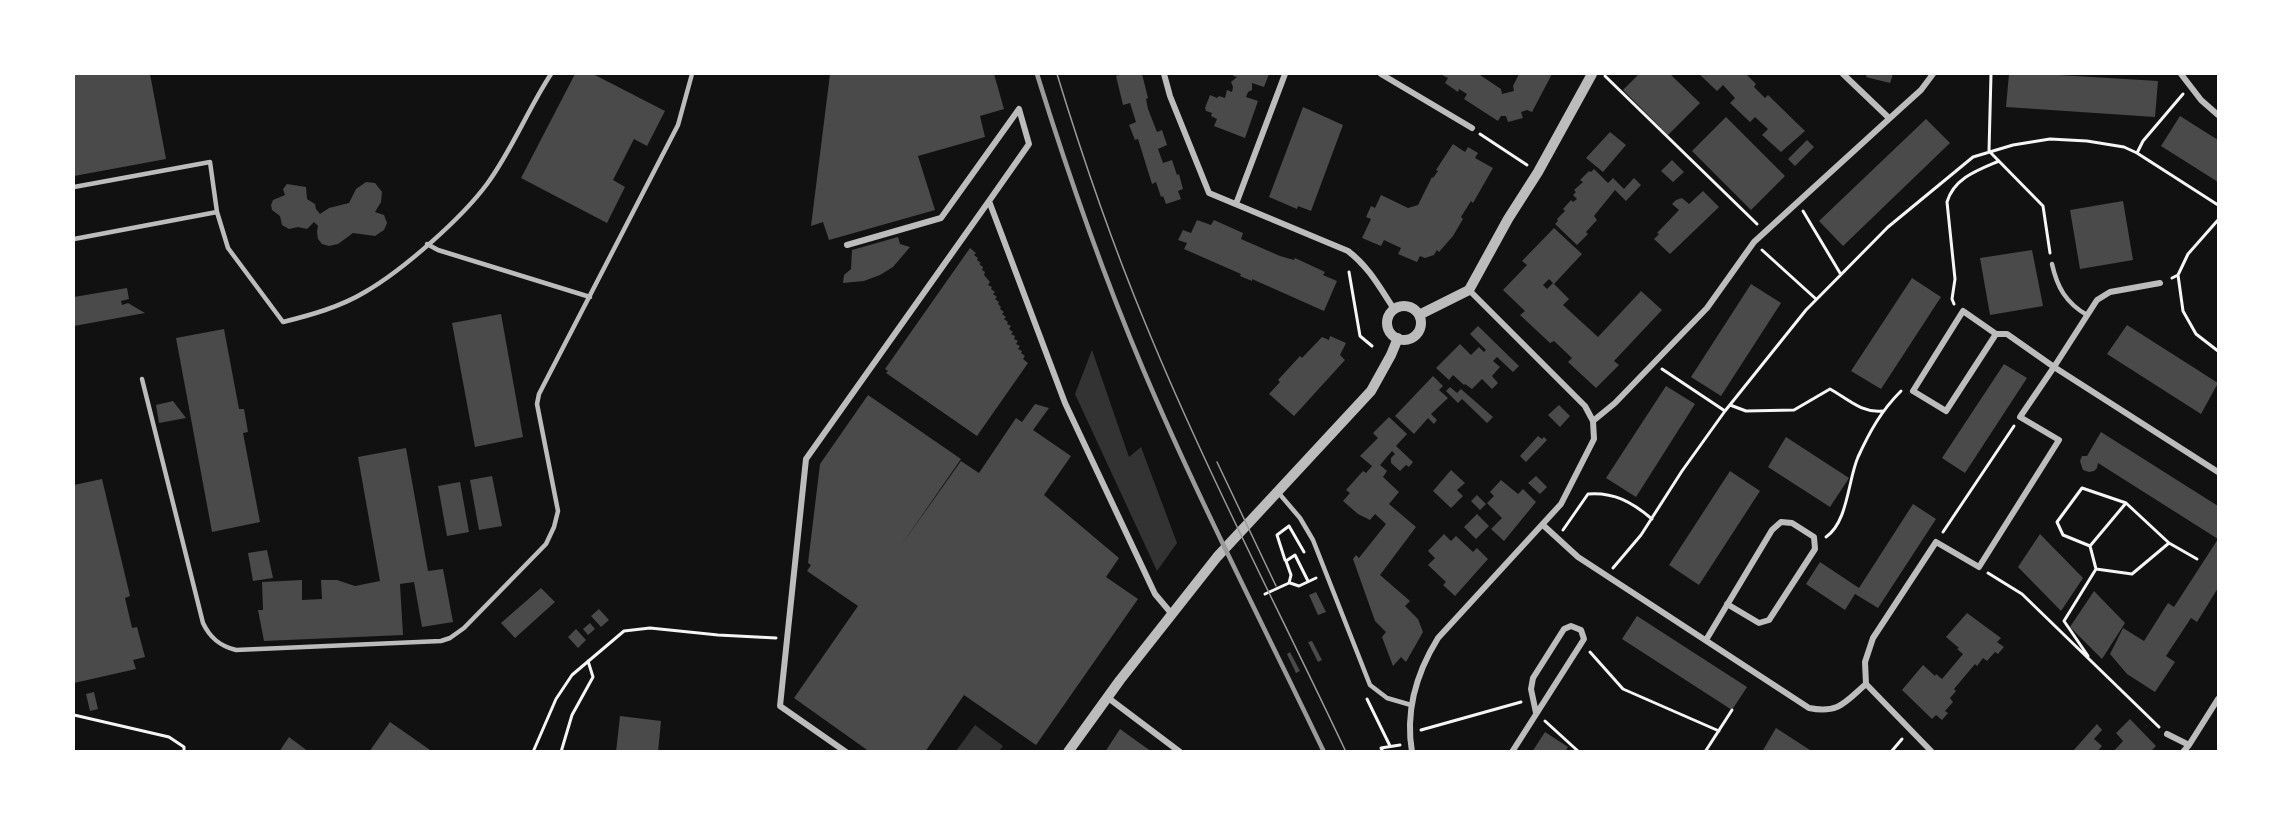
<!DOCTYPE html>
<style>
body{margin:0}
#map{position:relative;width:2292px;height:825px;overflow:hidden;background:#111;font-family:Quicksand,sans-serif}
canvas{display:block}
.frame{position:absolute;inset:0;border:75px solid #fff;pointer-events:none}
</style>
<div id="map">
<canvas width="2292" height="825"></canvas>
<div class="frame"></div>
</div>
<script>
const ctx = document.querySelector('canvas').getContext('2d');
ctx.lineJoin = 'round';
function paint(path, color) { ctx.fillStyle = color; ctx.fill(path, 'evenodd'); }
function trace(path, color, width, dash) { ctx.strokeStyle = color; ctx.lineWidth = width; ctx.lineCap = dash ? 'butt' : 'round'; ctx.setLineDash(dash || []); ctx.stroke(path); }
paint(new Path2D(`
 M1092 350 1129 457 1141 447 1177 543 1157 571 1075 394Z
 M975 725 1003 746 999 751H956Z`), '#333');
paint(new Path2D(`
 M74 74H150L166 159 74 176Z
 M575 74H593L665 111 647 146 634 139 613 180 625 187 607 223 521 178Z
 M830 74H994L1004 109 980 116 985 137 918 156 935 210 829 240 823 222 811 226Z
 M1121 74H1142L1148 98 1146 99 1148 109 1157 132 1162 130 1167 145 1158 149 1163 163 1172 160 1177 175 1179 174 1183 189 1178 191 1181 199 1166 204 1163 196 1161 197 1156 182 1152 184 1138 139 1135 140 1129 125 1136 122 1130 103 1123 105 1116 76Z
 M1234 74H1269L1264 87 1252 83V90L1248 92 1246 97 1258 101 1245 138 1214 126 1217 119 1211 116 1212 113 1206 111 1205 108 1210 95 1217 98 1219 96 1225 98 1227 90 1232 92 1233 87 1231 82 1237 77 1233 76Z
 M1440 74H1481L1480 75 1501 89 1502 94 1514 91 1513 86 1519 74H1552L1532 112 1527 110 1521 112 1523 118 1508 122 1506 116H1501L1498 121 1464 99 1467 94 1459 89 1458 92 1445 83 1448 78Z
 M1639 74H1670L1700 103 1668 135 1623 90Z
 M1699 74H1746L1756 84 1754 87 1765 98 1768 95 1805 131 1781 152 1762 135 1768 129 1755 117 1750 122 1730 103 1735 98 1723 85 1717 91Z
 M1867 74H1893L1890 83 1866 77Z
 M2009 74H2042L2158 81 2155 117 2006 107Z
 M1303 107 1343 125 1311 211 1298 206 1297 209 1269 197Z
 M2180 116 2218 140V182L2161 146Z
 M1726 117 1785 176 1751 210 1692 151Z
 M1926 119 1950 143 1843 246 1819 221Z
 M1610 132 1626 145 1603 172 1586 158Z
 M1807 140 1814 147 1795 166 1788 159Z
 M1453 144 1465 152 1468 147 1478 153 1475 158 1493 168 1473 203 1471 201 1461 217 1463 219 1453 236 1439 252 1437 250 1434 255 1425 258 1420 256 1417 262 1398 254 1401 248 1384 240 1381 246 1362 238 1371 219 1366 217 1371 206 1375 208 1381 195 1408 208 1418 205 1432 177 1433 178 1438 171 1436 170Z
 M1672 160 1684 172 1673 182 1661 171Z
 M1594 169 1608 183 1613 178 1624 189 1634 178 1641 185 1626 201 1615 190 1594 216 1597 220 1586 232 1588 234 1577 245 1555 224 1558 221 1557 219 1565 211 1563 209 1571 200 1573 202 1577 199 1573 195 1576 192 1574 190 1583 182 1580 180 1589 171 1591 172Z
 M366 182 375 183 382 192 381 202 375 212 384 215 387 223 384 230 375 236 353 233 338 244 329 246 322 244 318 239 317 232 318 226 314 222 307 229 298 227 289 229 282 225 280 216 272 210 271 205 273 200 285 195 283 189 287 184 306 187 307 199 315 204 316 209 320 214 329 208 349 203 356 189Z
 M1703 191 1719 207 1670 254 1654 239 1659 234 1657 233 1679 210 1672 204 1676 200 1682 198 1689 204Z
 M2123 201 2133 260 2080 269 2070 210Z
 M1197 220 1211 225 1214 220 1243 233 1241 239 1280 256 1294 260 1295 258 1325 272 1323 275 1337 281 1324 311 1252 279V281L1240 276 1241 274 1184 249 1187 243 1178 240 1183 230 1191 233Z
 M1554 228 1582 254 1554 284 1549 279 1543 285 1547 289 1553 283 1569 299 1563 305 1598 337 1641 291 1662 310 1614 361 1619 365 1596 388 1568 362 1572 358 1554 341 1550 343 1520 315 1525 311 1503 290 1527 265 1522 261Z
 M898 237 900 244 910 247 893 267 880 275 864 281 843 283 844 275 851 269 852 250Z
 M970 248 976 253 974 255 978 258 977 260 981 263 979 264 983 267 982 270 985 272 984 275 990 282 988 285 992 287 991 289 995 292 993 294 997 297 995 299 999 302 998 304 1001 307 1000 309 1004 312 1002 314 1006 317 1004 319 1008 322 1007 324 1011 326 1009 329 1013 332 1011 334 1015 336 1014 339 1018 341 1016 344 1020 346 1018 349 1022 351 1021 353 1025 356 1023 359 1028 363 977 436 886 373 888 371 885 369Z
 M2032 250 2043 306 1990 315 1980 258Z
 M1912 278 1941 297 1881 389 1851 371Z
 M1751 284 1781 303 1721 396 1691 377Z
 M127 288 129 299 121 301 122 305 128 303 145 313 74 326V297Z
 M501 314 523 437 475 447 452 323Z
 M2127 325 2218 383 2201 414 2107 354Z
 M1478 326 1519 366 1513 372 1497 357 1493 361 1500 367 1492 376 1498 383 1492 389 1482 379 1472 389 1465 384 1464 385 1453 375 1449 380 1436 368 1460 344 1471 355 1479 347 1484 352 1486 350 1470 334Z
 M224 329 239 409H244L248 432 243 433 260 522 212 532 176 338Z
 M1330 336 1346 343 1340 355 1345 360 1294 416 1269 394 1280 382 1278 380 1300 356 1302 358 1322 337 1329 340Z
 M2004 364 2027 378 1965 473 1942 458Z
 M1433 376 1443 386 1439 390 1448 398 1431 414 1437 420 1434 424 1428 418 1414 434 1395 416Z
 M1666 386 1695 404 1636 497 1606 478Z
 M1450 387 1457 393 1461 389 1493 417 1487 423 1462 399 1458 403 1446 391Z
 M868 395 961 459 900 547 961 461 979 473 1016 418 1022 422 1035 404 1049 408 1033 430 1071 456 1044 495 1119 558 1106 577 1138 599 1036 745 964 695 925 752H870L794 698 858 606 807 571 811 565 808 563 820 464Z
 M173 401 186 418 159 423 156 405Z
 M1559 405 1570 416 1560 427 1548 415Z
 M1389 417 1407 434 1396 446 1413 462 1409 467 1406 465 1400 471 1391 463V458L1395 454 1392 451 1380 465 1387 471 1383 477 1399 492 1389 504 1416 527 1380 575 1410 601 1405 606 1418 619 1423 632 1406 662 1401 657 1393 666 1382 637 1386 632 1375 621 1353 559 1356 555 1359 558 1386 524 1375 514 1370 520 1358 514 1343 501 1350 493 1346 490 1363 471 1366 473 1372 466 1360 456 1378 438 1373 433Z
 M2101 432 2218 506V588L2197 622 2191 618 2166 656 2175 662 2155 692 2127 674 2110 654 2123 628 2144 641 2168 603 2174 607 2218 539 2098 463 2097 468 2094 471 2089 472 2083 470 2080 461 2082 456H2087Z
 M1538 436 1542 439 1544 437 1547 440 1526 462 1520 456Z
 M1786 437 1849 478 1830 507 1768 467Z
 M406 448 428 571 443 569 453 622 422 627 414 582 400 584 403 635 264 641 258 610H263L262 582 302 580V600L322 599 321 580H337L355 586 380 581 358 457Z
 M1451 470 1465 483 1457 490 1463 496 1451 508 1433 491Z
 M1730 471 1760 491 1699 585 1669 565Z
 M492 476 502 526 479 530 470 480Z
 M1536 476 1547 487 1540 494 1528 483Z
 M102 479 130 596 125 598 132 628 137 627 145 657 133 660 136 669 74 683V485Z
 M1501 480 1518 494 1523 489 1536 502 1504 541 1491 529 1502 518 1487 503 1494 496 1490 492Z
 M460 482 469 532 447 536 438 486Z
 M1477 495 1486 504 1480 510 1471 501Z
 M1913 504 1936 519 1878 608 1855 594 1845 610 1806 584 1820 562 1859 588Z
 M1477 514 1489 526 1476 539 1464 527Z
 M1444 534 1451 541 1456 536 1473 552 1477 548 1488 559 1455 596 1443 585 1446 582 1428 565 1435 558 1428 551Z
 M2040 534 2083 578 2061 611 2018 567Z
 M267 550 273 578 253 581 248 553Z
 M541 588 555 602 515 638 501 623Z
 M2094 591 2125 623 2102 659 2070 627Z
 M1316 592 1326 612 1318 615 1309 595Z
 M599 609 609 620 601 627 591 616Z
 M1967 613 2001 638 1997 642 2004 647 1998 654 1995 652 1987 661 1983 658 1977 666 1975 664 1954 689 1956 691 1950 698 1953 702 1945 711 1948 713 1942 720 1936 715 1932 719 1902 690 1923 665 1935 676 1936 674 1942 679 1963 654 1957 649 1959 648 1946 637Z
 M1637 616 1747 687 1732 710 1622 639Z
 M590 623 595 629 588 635 583 629Z
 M576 629 586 640 578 648 568 637Z
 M1312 641 1322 660 1318 662 1308 642Z
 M1290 652 1300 671 1296 673 1287 654Z
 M94 692 98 709 90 711 86 694Z
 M620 716 661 721 658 752H616Z
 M2130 719 2156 746 2150 752H2113L2123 741 2116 733Z
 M390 722 433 752H369Z
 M2097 724 2102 730 2094 739 2102 746 2097 752H2072Z
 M1776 728 1813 752H1762Z
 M1120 729 1152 752H1105Z
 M1545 732 1568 747 1565 752H1532Z
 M289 737 309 752H279Z`), '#4a4a4a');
trace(new Path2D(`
 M1991 74 1989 151 2043 206 2050 253
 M1605 76 1757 224
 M1480 134 1527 165
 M2137 153 2143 141 2183 94
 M1803 211 1840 273
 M1762 250 1816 299
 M1349 272 1360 336 1372 346
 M2178 275 2183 311 2196 334 2218 351
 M2172 278 2178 275 2188 254 2218 220
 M1954 304 1952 299 1955 279 1947 202C1954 178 1978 170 1999 161
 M1662 369 1725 411
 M1730 405 1746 411 1794 410 1830 389C1848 399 1861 413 1882 411
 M2126 503 2090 546 2063 535 2057 522 2082 488 2126 503 2169 543
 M1289 526 1304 552
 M1563 530 1588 494C1614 492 1632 502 1652 519
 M1943 532 2014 426
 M1826 537C1848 522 1848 480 1858 457 1870 431 1881 411 1901 391
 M2090 546 2096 569
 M1285 560 1277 535 1289 526
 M1613 568 1641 535 1682 471 1725 411 1806 310 1888 227 1973 157 2013 145 2050 139 2087 141 2124 147 2137 153 2218 205
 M1988 573 2022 594 2159 727
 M1290 583 1299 586 1316 578
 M1265 594 1289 583 1291 575 1286 561 1295 555 1308 581
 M1590 652 1623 689 1719 731
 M2088 656 2064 621 2096 569 2132 574 2169 543 2197 559
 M1367 699 1390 746
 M74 715 169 737 184 747V752
 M1545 721 1579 752
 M1421 730 1521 702
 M533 752 556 699 572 675 624 631 650 628 718 635 776 638
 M561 752 572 715 593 677 588 661
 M1376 752H1377
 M1383 752 1381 748 1400 745
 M1705 752 1732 710
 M1891 752 1902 739`), '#f5f5f5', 3);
trace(new Path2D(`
 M74 187 210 162 217 212 74 239
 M217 212 228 248 283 322C311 315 340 307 365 292 403 270 461 219 487 184 512 150 528 109 551 74
 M427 244 438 250 590 297
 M2052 264C2057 287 2066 303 2087 315
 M142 379 203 623C210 638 220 646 236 650L441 641 450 638 464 628 546 544 554 527 558 511 537 404 539 394 678 125 692 74
 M1277 491 1300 518 1313 540 1370 685 1387 698 1411 705`), '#bcbcbc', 4.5);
trace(new Path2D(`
 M1164 74 1170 96 1209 193 1348 251C1369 267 1380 288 1394 309
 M1381 74 1472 128
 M1843 74 1889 118
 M2181 74 2201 100 2218 115
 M1236 204 1285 74
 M847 245 941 218 1019 109 1029 144 989 201 1065 403 1155 594 1171 613
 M1996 334 1946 411 1913 391 1963 311 1996 334H2007L2054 367 2097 300 2110 292 2160 283
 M1593 421 1615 403 1707 308 1754 242 1901 108 1921 90 1933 74
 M1543 525 1578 557 1809 708C1839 714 1845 702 1866 684L1932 752
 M1706 640 1772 530 1781 522 1792 523 1814 537 1815 549 1769 620 1759 623 1727 604
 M1866 684 1865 662 1873 638 1936 542 1979 567 2059 440 2020 417 2054 367 2218 472
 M1107 697 1180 752
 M2167 734 2189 745
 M846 752 780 706 806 459 989 201
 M1412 752C1405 711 1417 672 1438 638L1561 504 1594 439 1593 421 1585 406 1469 290
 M1512 752 1584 639 1581 630 1571 626 1564 629 1533 678 1531 689 1536 713
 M2183 752 2189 745 2218 699`), '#bcbcbc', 6);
trace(new Path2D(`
 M1387 323a17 17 0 1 1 34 0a17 17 0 1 1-34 0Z
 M1419 315 1469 290 1508 219 1538 172 1592 74
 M1068 752 1120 680 1217 557 1371 391 1391 355 1398 338`), '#bcbcbc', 10);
trace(new Path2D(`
 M1057 74C1083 159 1112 243 1146 325 1206 471 1279 610 1346 752
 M1217 462 1276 586`), '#9a9a9a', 1.5);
trace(new Path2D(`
 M1037 74C1068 174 1102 272 1143 369 1198 499 1263 624 1324 752`), '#9a9a9a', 4.5);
</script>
